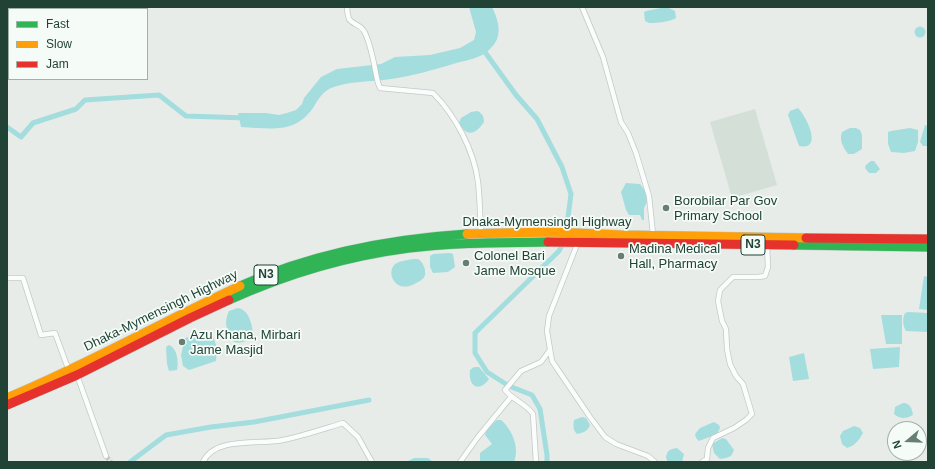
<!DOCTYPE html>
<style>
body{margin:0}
#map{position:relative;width:935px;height:469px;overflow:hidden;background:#e7ece9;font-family:Helvetica,sans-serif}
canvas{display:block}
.frame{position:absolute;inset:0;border:8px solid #204336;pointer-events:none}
.legend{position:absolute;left:8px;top:8px;width:140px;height:72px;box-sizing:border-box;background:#f5fbf7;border:1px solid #a0b1aa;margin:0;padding:5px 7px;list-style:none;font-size:12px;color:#204336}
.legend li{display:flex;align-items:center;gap:8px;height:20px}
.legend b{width:20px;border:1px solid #a0b1aa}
.north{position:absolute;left:887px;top:421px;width:40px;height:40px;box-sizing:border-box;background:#f5fbf7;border:1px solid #a0b1aa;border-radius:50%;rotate:251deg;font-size:11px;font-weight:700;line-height:16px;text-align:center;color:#204336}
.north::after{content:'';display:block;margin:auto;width:14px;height:18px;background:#667e75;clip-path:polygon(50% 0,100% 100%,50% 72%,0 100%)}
</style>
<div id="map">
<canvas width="935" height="469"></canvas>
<div class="frame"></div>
<ul class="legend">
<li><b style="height:5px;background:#30b455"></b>Fast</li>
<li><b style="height:5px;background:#ff9f0a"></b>Slow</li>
<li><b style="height:5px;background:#e5322d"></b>Jam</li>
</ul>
<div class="north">N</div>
</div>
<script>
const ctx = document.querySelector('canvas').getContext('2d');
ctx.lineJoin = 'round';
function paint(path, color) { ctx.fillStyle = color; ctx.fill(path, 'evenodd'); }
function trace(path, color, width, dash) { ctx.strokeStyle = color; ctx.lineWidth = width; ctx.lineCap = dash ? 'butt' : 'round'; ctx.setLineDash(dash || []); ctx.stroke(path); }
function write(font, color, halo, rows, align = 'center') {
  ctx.font = font + ' Helvetica,sans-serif'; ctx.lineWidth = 3.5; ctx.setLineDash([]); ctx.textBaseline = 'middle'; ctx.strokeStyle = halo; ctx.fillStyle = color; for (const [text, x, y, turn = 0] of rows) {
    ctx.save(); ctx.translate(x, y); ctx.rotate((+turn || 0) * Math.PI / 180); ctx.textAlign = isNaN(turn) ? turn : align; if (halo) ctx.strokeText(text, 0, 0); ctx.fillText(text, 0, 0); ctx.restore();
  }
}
paint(new Path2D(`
 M755 109 777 185 732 198 710 122Z`), '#d4dfd8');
paint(new Path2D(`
 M469 7H492C497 17 501 29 497 39 495 45 486 54 480 56 472 60 462 61 453 64 433 70 412 76 391 79 372 82 348 81 331 88 323 91 317 101 313 108 294 135 269 128 241 127L238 113H266L279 115 287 113 296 110 302 104 304 98 321 77 337 69 381 64 395 57 430 55 460 48 474 40 476 32Z
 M661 8H669L675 11 676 18C670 22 657 23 649 23L645 21 644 12 646 11Z
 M914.5 32a5.5 5.5 0 1 1 11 0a5.5 5.5 0 1 1-11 0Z
 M798 108C806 116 824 151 799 146L788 115 790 111Z
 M477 111C482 113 484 116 484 122 476 134 467 138 459 123L461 118 471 112Z
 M925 125 928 126 927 146H923L920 142Z
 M850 128H856L860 130 862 135V149L854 154H848C843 147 839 140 842 132Z
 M910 128 918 130V142L915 151 904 153 891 152 888 144V132L891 131Z
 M871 161H874L880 169 876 173H869L865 168 866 165Z
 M626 183 640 184 646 192 647 202 644 208V220H642L640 215H629L626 210 621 192Z
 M450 253 453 254 455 267 448 272 433 273 430 267V256L433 254Z
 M413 259H418C423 262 426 269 425 275 424 279 420 281 416 283 397 295 385 274 395 264 400 261 408 260 413 259Z
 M924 276 928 277V310L919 309Z
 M238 308C249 310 252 324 253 333 249 341 243 344 234 342 227 332 223 323 229 311Z
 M908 312 928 313V332L906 331C903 326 902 319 905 313Z
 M881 315H902V344H886Z
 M193 336H213L217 348 216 361 189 370 183 366 181 355 185 338Z
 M169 345C177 348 179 362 177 370L169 371 167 364 166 347Z
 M900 347 899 367 873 369 870 349Z
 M804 353 809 379 793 381 789 357Z
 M474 367H479L489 379C478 394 468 385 470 370Z
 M903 403C910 403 912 408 913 415 906 419 900 419 894 414L895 407Z
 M582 417 586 418 590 425C588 431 583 433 577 434 573 430 573 426 574 420Z
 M497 420H501C512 429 520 448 514 462H480V453L492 444 485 435 486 430Z
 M714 422 719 425 720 428 717 434 699 441 696 438 695 434 700 428Z
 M854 426 860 428 863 433C859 440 856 445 847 448L842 444 840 436 843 431Z
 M722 438 726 439 734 450 731 456 726 458 720 459 714 453 712 444Z
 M677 448 684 454 682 462H668L666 458C667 451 669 449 677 448Z
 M414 458H428L433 462H406Z`), '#a3ddde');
trace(new Path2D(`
 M482 48 516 95 537 119 562 167 571 194 566 233
 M7 127 21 137 33 123 76 109 85 100 159 95 186 116 246 118
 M130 462 166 435 211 427 254 422 369 400
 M547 462V455L540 409 532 395 509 386 487 372 475 353V333L559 251 564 241`), '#a3ddde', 5);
trace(new Path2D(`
 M106 456 111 462`), '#bfcac5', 4.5, [4.5, 2]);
const street = new Path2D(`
 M347 7C347 11 348 16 349 19 353 25 360 24 364 31 372 46 374 66 378 83L380 88 433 93C455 115 474 150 478 182 480 199 480 217 481 234
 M582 7 603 57 621 122 628 133 636 153 649 196 653 234
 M578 242 549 316 547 331 552 361 590 417 605 437 616 444 648 456 655 462
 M7 278H23L41 335 55 333 69 371
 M77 375 106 456
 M203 462C215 436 259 445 283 440 303 436 323 429 343 423L358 437 372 462
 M460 462 478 437 511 397
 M536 462 533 414C526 404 513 400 505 390L521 371 541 362 550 350
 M702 462 707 459 708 448 713 438 734 428 746 420 752 414 743 384 736 376 730 364 727 349 726 329 722 321 718 301 720 290 733 277H758L765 276 768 267 767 245`);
const fast = new Path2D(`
 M794 245 928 247
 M240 286C311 254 390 239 467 234
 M229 300C286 274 347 256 409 248 455 242 502 243 548 242`);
const slow = new Path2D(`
 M467 234 549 232 621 235 806 238
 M7 398C87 365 162 322 240 286`);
const jam = new Path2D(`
 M806 238 928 239
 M548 242 794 245
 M7 405 77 375 190 318 229 300`);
trace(street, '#c3c9c6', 6);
trace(fast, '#c1cbc7', 10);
trace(slow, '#c1cbc7', 10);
trace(jam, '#c1cbc7', 10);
trace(street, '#fbfcfc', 4.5);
trace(fast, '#30b455', 9);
trace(slow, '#ff9f0a', 9);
trace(jam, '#e5322d', 9);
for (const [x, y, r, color] of [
 [666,208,4,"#667e75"],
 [621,256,4,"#667e75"],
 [466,263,4,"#667e75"],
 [182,342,4,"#667e75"]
]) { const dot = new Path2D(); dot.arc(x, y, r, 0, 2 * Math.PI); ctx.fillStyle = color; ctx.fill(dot); trace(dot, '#f5fbf7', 1.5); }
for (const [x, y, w] of [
 [753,245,24],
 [266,275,24]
]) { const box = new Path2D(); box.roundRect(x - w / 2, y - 10, w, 20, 3); ctx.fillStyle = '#f5fbf7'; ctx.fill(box); trace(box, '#204336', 1); }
write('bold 12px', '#204336', null, [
 ["N3",753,245],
 ["N3",266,275]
]);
write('13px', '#204336', '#f5fbf7', [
 ["Borobilar Par Gov",674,201],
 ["Primary School",674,216],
 ["Madina Medical",629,249],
 ["Hall, Pharmacy",629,264],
 ["Colonel Bari",474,256],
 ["Jame Mosque",474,271],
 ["Azu Khana, Mirbari",190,335],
 ["Jame Masjid",190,350]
], 'left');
write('13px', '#204336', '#f5fbf7', [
 ["Dhaka-Mymensingh Highway",547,222],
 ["Dhaka-Mymensingh Highway",161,311,-26]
]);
</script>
